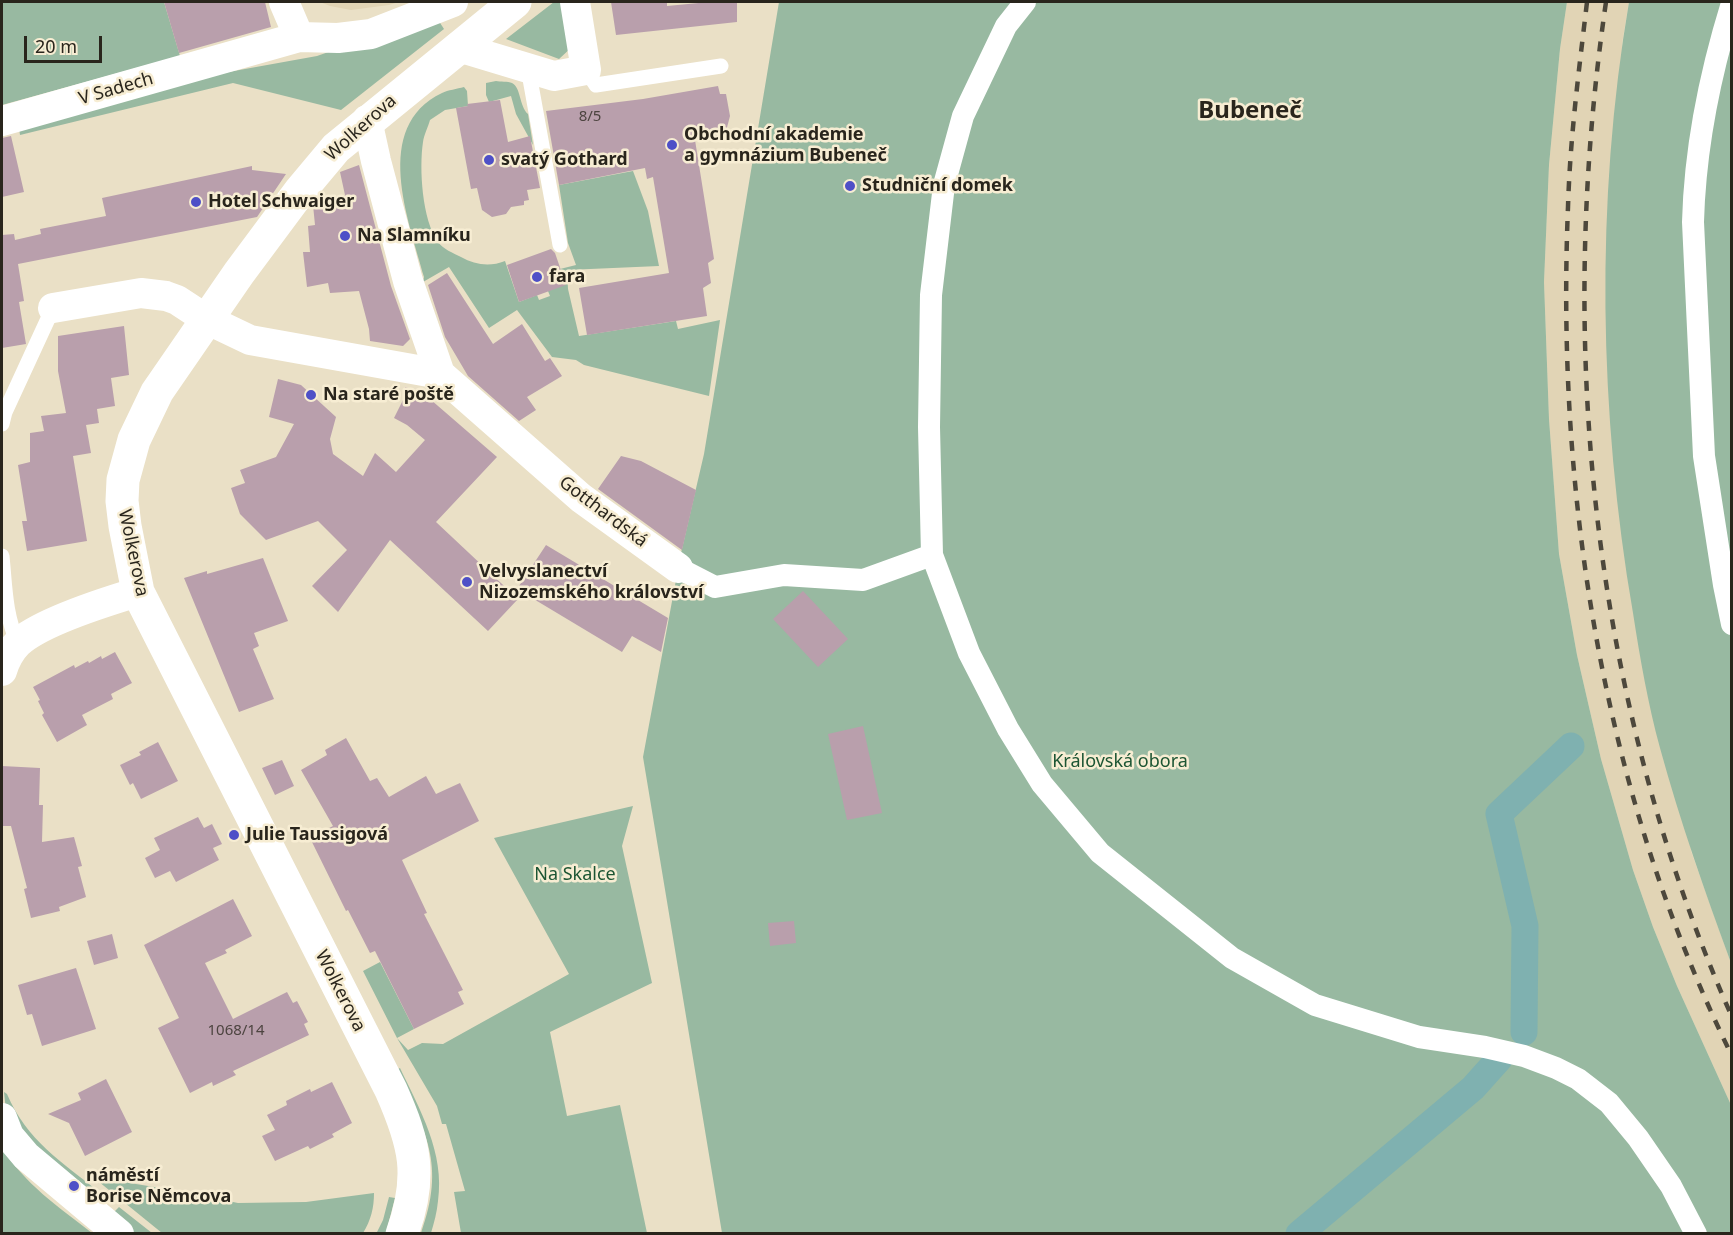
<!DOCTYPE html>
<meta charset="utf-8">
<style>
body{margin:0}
#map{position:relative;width:1733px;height:1235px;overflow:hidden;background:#eae0c6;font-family:"Noto Sans",sans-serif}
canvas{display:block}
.frame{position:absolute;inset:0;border:3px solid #29251c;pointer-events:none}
.scale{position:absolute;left:24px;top:36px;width:78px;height:27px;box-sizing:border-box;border:3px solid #29251c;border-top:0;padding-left:8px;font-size:18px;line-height:21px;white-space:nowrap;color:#29251c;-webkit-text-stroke:4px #f7edd3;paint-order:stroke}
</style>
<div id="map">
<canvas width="1733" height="1235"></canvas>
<div class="frame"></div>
<div class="scale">20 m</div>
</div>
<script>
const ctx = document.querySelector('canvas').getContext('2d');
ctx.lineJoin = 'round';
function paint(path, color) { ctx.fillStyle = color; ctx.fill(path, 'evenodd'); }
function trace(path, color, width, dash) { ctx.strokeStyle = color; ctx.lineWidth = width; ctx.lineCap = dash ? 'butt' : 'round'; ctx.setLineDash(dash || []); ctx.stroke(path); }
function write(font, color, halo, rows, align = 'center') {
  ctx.font = font + ' "Noto Sans",sans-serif'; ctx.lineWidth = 5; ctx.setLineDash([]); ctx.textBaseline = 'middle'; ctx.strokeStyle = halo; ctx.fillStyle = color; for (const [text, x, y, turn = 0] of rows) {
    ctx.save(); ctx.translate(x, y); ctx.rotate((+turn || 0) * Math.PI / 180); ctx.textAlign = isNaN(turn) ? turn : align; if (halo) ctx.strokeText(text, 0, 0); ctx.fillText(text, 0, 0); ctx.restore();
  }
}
paint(new Path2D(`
 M320 2H399L389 5 351 10 330 6Z
 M1567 2H1629L1622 44 1691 851 1731 963V1105L1677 986 1653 927 1633 870 1601 759 1577 655 1559 554 1549 419 1544 282 1549 165 1560 49Z`), '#e1d4b5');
paint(new Path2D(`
 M2 2H164L180 56 2 105Z
 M554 2H566L572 47 559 59 506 39Z
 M779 2H1567L1560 49 1549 165 1544 282 1549 419 1559 554 1577 655 1601 759 1633 870 1653 927 1677 986 1731 1105V1233H722L643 757 681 553 704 454Z
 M1629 2H1731V963C1705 892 1680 821 1660 748 1648 704 1640 658 1633 613 1599 414 1595 201 1629 2Z
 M435 15 444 29 341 110 233 83 20 135 18 122 184 80 317 56Z
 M496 81C500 82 508 81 512 83 521 87 519 106 528 114L533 145 516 114 511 96 489 102 486 95V83Z
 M464 87 467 91 468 106 445 110 430 120C428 127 424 135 423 142 419 168 422 220 438 242 443 249 453 253 461 257 475 265 490 267 505 261L519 302 537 295 539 300 550 296 548 291 560 269 576 265 568 243 559 185 633 171 648 211 659 266 567 270 568 289 579 336 676 321 678 329 720 320 709 396 584 365 576 360 552 357 517 310 489 328 449 267 423 282 424 277C409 221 371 127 442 93 448 90 457 89 464 87Z
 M633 806 622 846 652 983 550 1032 567 1116 620 1105 647 1233H461L454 1192 465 1191 446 1124H442L437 1106 397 1038 363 971 380 962 414 1029 397 1038 408 1050 422 1043 443 1044 569 974 494 838Z
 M400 1068C420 1110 445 1153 438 1201 437 1212 434 1223 431 1233H421C446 1164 426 1132 396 1070Z
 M4 1092 7 1094C27 1141 61 1161 99 1192L91 1200 30 1150 6 1111Z
 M2 1147C23 1183 60 1208 92 1233H2Z
 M93 1177 179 1191 238 1203 306 1202 374 1193C374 1208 371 1220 363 1233H162Z
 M389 1197 395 1198 386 1233 376 1234 383 1220Z
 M119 1207 152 1233H132L110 1216Z`), '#98b9a1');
trace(new Path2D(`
 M1524 1032 1525 926 1499 814 1571 746
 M1299 1234 1473 1088 1499 1059`), '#7fb1b0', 27);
paint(new Path2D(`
 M164 2H265L271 27 179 53Z
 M611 2H667V6L709 2H737V22L616 35Z
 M718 86 720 94H726L730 116 725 135 695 140 714 259 708 263 711 283 703 288 707 316 587 335 579 288 669 273 653 177 647 179 645 168 559 185 546 111 643 99Z
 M500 100 508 142 530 136 540 188 527 190 529 200 524 201V205L511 207 506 214 492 217 482 210 477 188 471 189 456 108 468 106 467 104Z
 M11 136 24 192 2 197V138Z
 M359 165 391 286 410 339 403 346 370 341 369 329 359 291 330 293 328 283 307 287 303 252H310L308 226 315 225 313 205 318 199 345 195 340 172Z
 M252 166V170L286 174 257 217 18 264 24 301 19 302 26 344 2 348V235L14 234 15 240 41 234 40 229 106 216 102 198Z
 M551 249 555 253 566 285 519 302 507 265Z
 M447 273 493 344 522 324 545 361 550 358 562 376 527 397 536 410 519 421 468 376 445 337 428 285Z
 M124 326 129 375 111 378 115 406 97 409 99 423 86 425 91 453 73 456 87 541 27 551 22 521H27L18 465 30 462V433L44 431 41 416 66 413 58 371V336Z
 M278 379 301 385 336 417 330 439 333 454 363 476 375 453 396 472 425 440 407 425 394 418 404 398 405 387 423 393 497 457 436 522 518 599 488 631 390 540 338 612 312 586 347 550 318 521 266 540 240 514 231 488 245 483 240 470 276 457 294 424 269 417Z
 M621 456 641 461 696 490 682 550 598 489Z
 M546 545 668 618 661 652 632 636 622 652 517 589Z
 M263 558 288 621 254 633 259 646 253 649 274 699 239 712 184 578 207 571V574Z
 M803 591 848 639 818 667 773 619Z
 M115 652 132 683 111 694 113 699 82 715 87 725 57 742 42 715 44 713 38 701 40 700 33 687 74 665 75 668 88 661 89 663 101 656 102 659Z
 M863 726 882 813 847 820 828 734Z
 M346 738 370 781 377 778 389 797 426 776 436 794 460 783 479 821 402 860 427 913 424 914 463 990 458 992 464 1004 414 1029 375 951 370 953 348 910 346 911 310 838 333 826 301 770 327 755 325 750Z
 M158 742 178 781 141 799 133 783 130 785 120 765 141 755 139 752Z
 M282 760 294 786 275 795 262 768Z
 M2 766 40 768 39 805H43L42 842 74 837 82 866 78 867 86 897 59 907 60 911 31 918 24 889 27 888 11 826H2Z
 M198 817 204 828 212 824 222 844 213 848 219 860 176 882 170 871 155 878 145 858 160 850 154 838Z
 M233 899 252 936 225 950 227 953 205 963 233 1019 287 992 293 1003 297 1001 308 1022 304 1024 309 1035 233 1071 236 1075 213 1086 212 1082 190 1093 158 1028 179 1018 144 945Z
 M794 921 796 943 770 946 768 923Z
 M112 934 118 958 94 965 87 941Z
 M76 968 96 1029 42 1046 32 1014 27 1015 18 985Z
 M106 1079 132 1132 85 1156 69 1123 48 1114 81 1100 78 1093Z
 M332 1082 352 1123 332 1134 334 1137 310 1149 308 1146 275 1161 262 1136 275 1130 267 1115 287 1105 286 1101 310 1089 311 1092Z`), '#b99fac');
trace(new Path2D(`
 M528 68 560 245
 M586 70 596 85 721 66
 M2 424 5 412 53 308
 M2 556C5 586 5 616 18 643`), '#fff', 15);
trace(new Path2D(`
 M1025 2 1006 26 963 116 944 185 931 295 929 427 932 555 969 653 1008 729 1042 784 1100 853 1232 958 1315 1005 1419 1037 1485 1047 1524 1056 1556 1068 1578 1079 1609 1103 1638 1138 1671 1186 1696 1234
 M1732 3C1710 74 1695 147 1693 222L1704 456 1724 585 1732 624
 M678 568 715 587 784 575 863 580 932 555`), '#fff', 22);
trace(new Path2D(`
 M284 2 299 37
 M458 47 554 76 586 70 575 2
 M367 120 376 161 408 281 440 374 581 498 678 568
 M2 121 299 37 338 38 371 34 453 2
 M53 308 141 293 166 296 177 300 206 319 250 340 440 374
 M2 671C5 661 10 651 18 643 41 622 108 601 138 592
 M2 1118 9 1136 26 1156 119 1234`), '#fff', 30);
trace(new Path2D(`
 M402 1234C423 1176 415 1144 391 1090L138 592 125 526 122 501 123 480 134 440 157 392 239 273 300 191 336 148 515 2`), '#fff', 33);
trace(new Path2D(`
 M1587 2C1579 70 1570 138 1568 207 1556 497 1603 794 1732 1056
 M1606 2C1556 343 1591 700 1732 1017`), '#4d483c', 4.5, [10, 10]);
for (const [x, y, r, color] of [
 [672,145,6,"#4e50c7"],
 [489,160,6,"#4e50c7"],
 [850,186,6,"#4e50c7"],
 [196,202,6,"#4e50c7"],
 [345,236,6,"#4e50c7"],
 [537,277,6,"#4e50c7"],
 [311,395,6,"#4e50c7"],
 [467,582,6,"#4e50c7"],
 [234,835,6,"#4e50c7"],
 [74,1186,6,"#4e50c7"]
]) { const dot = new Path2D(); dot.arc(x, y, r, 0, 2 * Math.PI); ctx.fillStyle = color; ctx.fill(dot); trace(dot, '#f7edd3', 2); }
write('15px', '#4d4440', null, [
 ["8/5",590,117],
 ["1068/14",236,1031]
]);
write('18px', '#29251c', '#f7edd3', [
 ["V Sadech",116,89,-16],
 ["Wolkerova",361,128,-42],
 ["Gotthardská",603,512,37],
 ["Wolkerova",133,553,78],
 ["Wolkerova",340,991,63]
]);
write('bold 18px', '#29251c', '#f7edd3', [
 ["Obchodní akademie",684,135],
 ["a gymnázium Bubeneč",684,156],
 ["svatý Gothard",501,160],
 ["Studniční domek",862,186],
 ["Hotel Schwaiger",208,202],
 ["Na Slamníku",357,236],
 ["fara",549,277],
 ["Na staré poště",323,395],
 ["Velvyslanectví",479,572],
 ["Nizozemského království",479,593],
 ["Julie Taussigová",246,835],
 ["náměstí",86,1176],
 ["Borise Němcova",86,1197]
], 'left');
write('18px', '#1c5533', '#f7edd3', [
 ["Královská obora",1120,762],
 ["Na Skalce",575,875]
]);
write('bold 24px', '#29251c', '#f7edd3', [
 ["Bubeneč",1250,111]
]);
</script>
